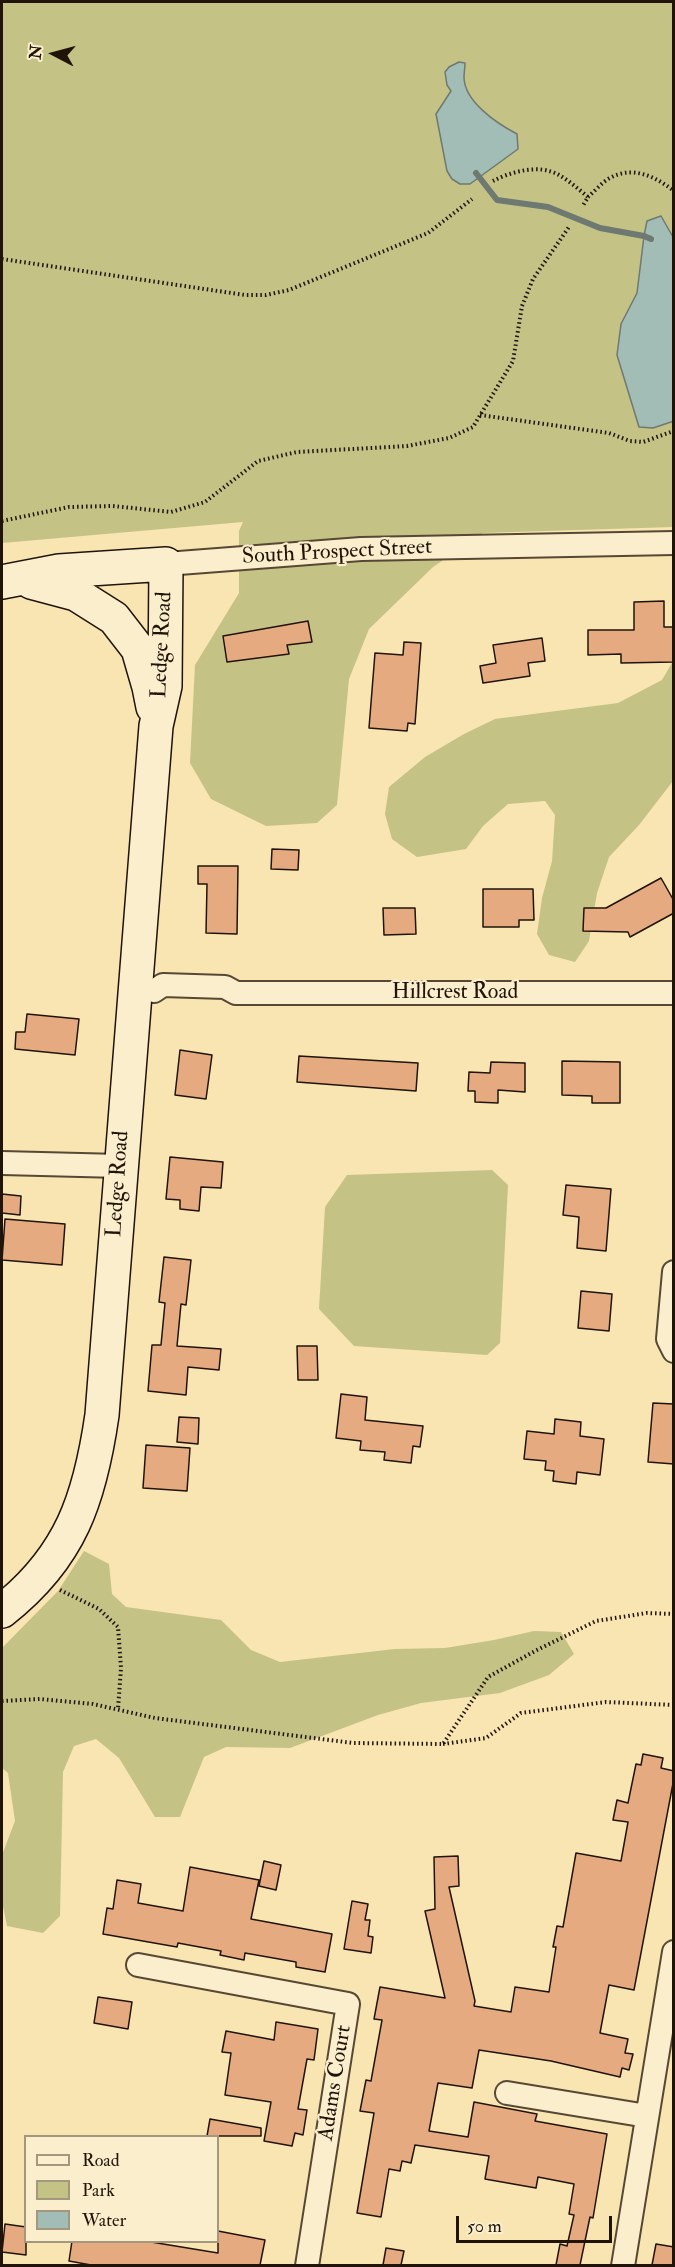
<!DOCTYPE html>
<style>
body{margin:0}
#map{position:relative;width:675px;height:2267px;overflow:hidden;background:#f8e5b1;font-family:"IM FELL Double Pica",serif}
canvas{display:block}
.frame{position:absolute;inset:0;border:3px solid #20140a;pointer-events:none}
.legend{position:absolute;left:24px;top:2135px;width:195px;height:108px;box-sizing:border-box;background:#faeecc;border:2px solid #a3977e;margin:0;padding:8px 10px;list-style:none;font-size:18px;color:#20140a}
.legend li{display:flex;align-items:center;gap:12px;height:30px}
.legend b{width:30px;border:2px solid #a3977e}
.north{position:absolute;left:24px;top:24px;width:60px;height:60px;-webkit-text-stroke:4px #faeecc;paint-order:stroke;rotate:276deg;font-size:16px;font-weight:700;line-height:24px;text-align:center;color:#20140a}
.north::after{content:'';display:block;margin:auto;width:21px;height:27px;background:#20140a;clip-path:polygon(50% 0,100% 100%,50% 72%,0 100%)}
.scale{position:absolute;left:456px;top:2216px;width:156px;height:27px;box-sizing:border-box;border:3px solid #20140a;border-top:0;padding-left:8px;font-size:18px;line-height:21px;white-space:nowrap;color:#20140a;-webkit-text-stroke:4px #faeecc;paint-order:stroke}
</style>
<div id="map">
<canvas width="675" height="2267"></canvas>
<div class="frame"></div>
<ul class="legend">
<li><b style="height:8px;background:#faeecc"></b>Road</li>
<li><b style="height:16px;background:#c5c286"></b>Park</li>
<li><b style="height:16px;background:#a2bdb6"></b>Water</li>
</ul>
<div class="north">N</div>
<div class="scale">50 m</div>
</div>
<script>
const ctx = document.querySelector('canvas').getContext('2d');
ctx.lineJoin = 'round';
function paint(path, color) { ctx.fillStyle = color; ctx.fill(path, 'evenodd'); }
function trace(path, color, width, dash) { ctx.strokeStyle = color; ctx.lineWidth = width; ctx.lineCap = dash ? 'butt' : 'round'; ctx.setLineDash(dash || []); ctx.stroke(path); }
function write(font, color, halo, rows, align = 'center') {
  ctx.font = font + ' "IM FELL Double Pica",serif'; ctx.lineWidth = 4.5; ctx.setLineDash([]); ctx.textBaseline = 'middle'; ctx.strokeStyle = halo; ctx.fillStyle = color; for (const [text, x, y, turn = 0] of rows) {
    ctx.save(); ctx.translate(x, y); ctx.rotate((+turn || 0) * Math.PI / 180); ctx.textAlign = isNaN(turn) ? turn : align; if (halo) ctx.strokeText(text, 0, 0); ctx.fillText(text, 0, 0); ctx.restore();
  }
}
paint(new Path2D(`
 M2 2H673V527L483 533 433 567 369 629 349 679 337 805 317 823 266 826 211 799 190 763 195 665 239 593V531L243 522 2 543Z
 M673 661V781L639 825 609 857 597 893 589 941 575 962 549 955 537 934 542 898 552 861 555 815 545 801 508 804 483 826 466 849 417 857 392 839 385 814 389 787 425 757 464 734 495 719 618 703 662 680Z
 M492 1170 508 1185 500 1343 487 1355 354 1346 319 1309 325 1207 347 1175Z
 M84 1551 109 1564 112 1594 126 1607 221 1620 251 1650 280 1662 395 1649 445 1648 494 1640 534 1631 561 1632 574 1654 549 1675 500 1693 421 1703 378 1715 290 1748 226 1747 204 1757 180 1817H155L119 1758 96 1739 74 1746 63 1772 60 1916 43 1933 7 1926 2 1901V1855L15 1821 8 1773 2 1768V1648L58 1591Z`), '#c5c286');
const water = new Path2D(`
 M459 62 465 63C465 68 464 73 464 77 464 102 498 124 517 134L518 149 470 184H460L452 179 447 171 436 114 451 91 447 85 445 72 449 67Z
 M661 216 673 237 674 421 653 428 639 427 617 355 621 324 637 293 644 236 647 221Z`);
paint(water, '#a2bdb6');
trace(water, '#6e7971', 1.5);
trace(new Path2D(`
 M476 173 497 200 548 207 600 228 644 236 651 239`), '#6e7971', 6);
const building = new Path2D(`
 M664 601V627H673V662L621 663V654L588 655V630H634V602Z
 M308 621 312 642 287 645 289 654 227 662 223 636Z
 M542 638 545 661 528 663 530 676 483 683 480 666 496 663 493 645Z
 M404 642 421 643 415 724 408 723 407 731 369 728 375 653 403 655Z
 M272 849 299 850 298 870 271 869Z
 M198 866H238L237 934 206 933 207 884H198Z
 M661 878 674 901V913L630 937 628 932 583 931 584 908H606Z
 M483 889H533L534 920H519V927H483Z
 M383 908H415L416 934 384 935Z
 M27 1014 79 1019 75 1055 15 1049 16 1032H25Z
 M180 1050 212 1055 206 1099 175 1095Z
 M299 1056 418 1063 416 1091 297 1082Z
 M562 1061 620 1062V1103H592V1096L562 1095Z
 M491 1062 525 1063V1092L498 1090V1103L475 1102V1091H468L469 1072 490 1073Z
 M170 1157 223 1162 221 1188 201 1187 199 1211 180 1209V1200L166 1199Z
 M566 1185 611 1189 606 1251 577 1248 579 1217 563 1215Z
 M2 1194 21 1196 20 1215 2 1213Z
 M5 1219 65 1224 62 1265 2 1260Z
 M164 1257 191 1260 186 1305 181 1304 177 1346 221 1349 219 1370 188 1367 186 1395 148 1391 152 1345H161L165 1303 159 1302Z
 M581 1291 612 1294 609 1331 578 1328Z
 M297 1346H317L318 1380H298Z
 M341 1394 367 1397 365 1420 423 1426 420 1447 413 1446 411 1463 384 1460 385 1452 360 1450 361 1441 336 1438Z
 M653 1403 674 1404V1464L648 1462Z
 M179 1417 199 1418 198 1444 177 1442Z
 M555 1419 581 1422 580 1436 604 1439 600 1475 577 1472 576 1484 553 1481 554 1471 545 1470 546 1461 524 1459 527 1431 554 1434Z
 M146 1445 190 1448 187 1491 143 1488Z
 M643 1754 663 1758 661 1768 674 1771V1778L634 1990 609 1985 600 2033 628 2039 625 2053 633 2054 629 2070 622 2068 620 2077 551 2061 479 2050 472 2088 438 2083 429 2131 468 2137 474 2102 537 2114 535 2121 607 2134 593 2218 590 2217 580 2265H556L560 2244 567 2246 574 2215 569 2214 574 2184 538 2177 536 2188 485 2179 489 2156 415 2145 411 2163 402 2161 400 2171 389 2169 381 2217 357 2213 374 2113 360 2111 366 2080 371 2081 382 2020 374 2019 380 1987 445 1998 425 1911 435 1909 434 1857 458 1856 459 1886 449 1887 475 2001 474 2006 511 2012 515 1987 549 1992 556 1947H553L557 1926 563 1927 576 1853 621 1861 628 1822 613 1820 617 1800 628 1803 636 1764 641 1765Z
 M264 1861 281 1865 276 1890 259 1886Z
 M190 1867 259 1880 251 1919 332 1934 325 1972 296 1967V1962L245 1953 244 1960 220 1955 221 1951 178 1943 177 1947 103 1934 107 1908 113 1909 117 1880 141 1884 138 1903 183 1911Z
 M352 1901 368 1904 365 1920H370L368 1936 373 1937 371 1953 344 1949Z
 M98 1997 132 2002 128 2029 94 2023Z
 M276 2022 318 2029 314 2060 307 2059 298 2109 307 2110 303 2135 295 2133 292 2146 264 2141 271 2102 225 2095 231 2053 222 2052 226 2031 274 2040Z
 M210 2119 261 2128V2136H207Z
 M5 2224 26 2227V2255L2 2252Z
 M218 2231 265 2240 260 2265H91L69 2261 72 2241H145L218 2253Z
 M656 2244 674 2247V2265H652Z
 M386 2248 404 2251 401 2265H383Z`);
paint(building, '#e6aa81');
trace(building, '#20140a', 1.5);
const street = new Path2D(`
 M166 564 361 549 674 543
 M154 991 163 985 225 987 236 993H674
 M2 1163 120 1166
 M674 1272 668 1339 674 1351
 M138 1965 348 2004 307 2266
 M507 2093 647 2116
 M623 2266 674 1952`);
const secondary = new Path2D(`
 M2 582 59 571 166 564 165 686 156 726 102 1415C90 1498 71 1557 2 1611
 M31 582 76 594 114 618 138 649 149 687 153 707`);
trace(street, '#564834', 26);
trace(secondary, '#20140a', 36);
trace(new Path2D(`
 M493 181C508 173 532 166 549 171 562 174 577 188 588 197L582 207
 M588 197C595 191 602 182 610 178 633 165 656 177 674 191
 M2 259 245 295H266L289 290 428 233 472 199
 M480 415 609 433 630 441 643 442 674 431
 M2 521 69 507 113 506 171 512 205 502 258 461 297 452 407 446 449 438 473 427 513 361 522 306 533 279 569 227
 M60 1590 99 1609 118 1627 121 1668 118 1709
 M2 1701 40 1699 93 1704 155 1718 353 1743 443 1744 488 1677 535 1651 596 1621 647 1613 674 1614
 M443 1744 486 1738 521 1713 606 1702 674 1705`), '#20140a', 4, [1.5, 3]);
trace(street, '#faeecc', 22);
trace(secondary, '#faeecc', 33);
write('22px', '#20140a', '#faeecc', [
 ["South Prospect Street",337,553,-3],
 ["Ledge Road",163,645,-87],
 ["Hillcrest Road",455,993],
 ["Ledge Road",119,1184,-86],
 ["Adams Court",336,2083,-81]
]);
</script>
